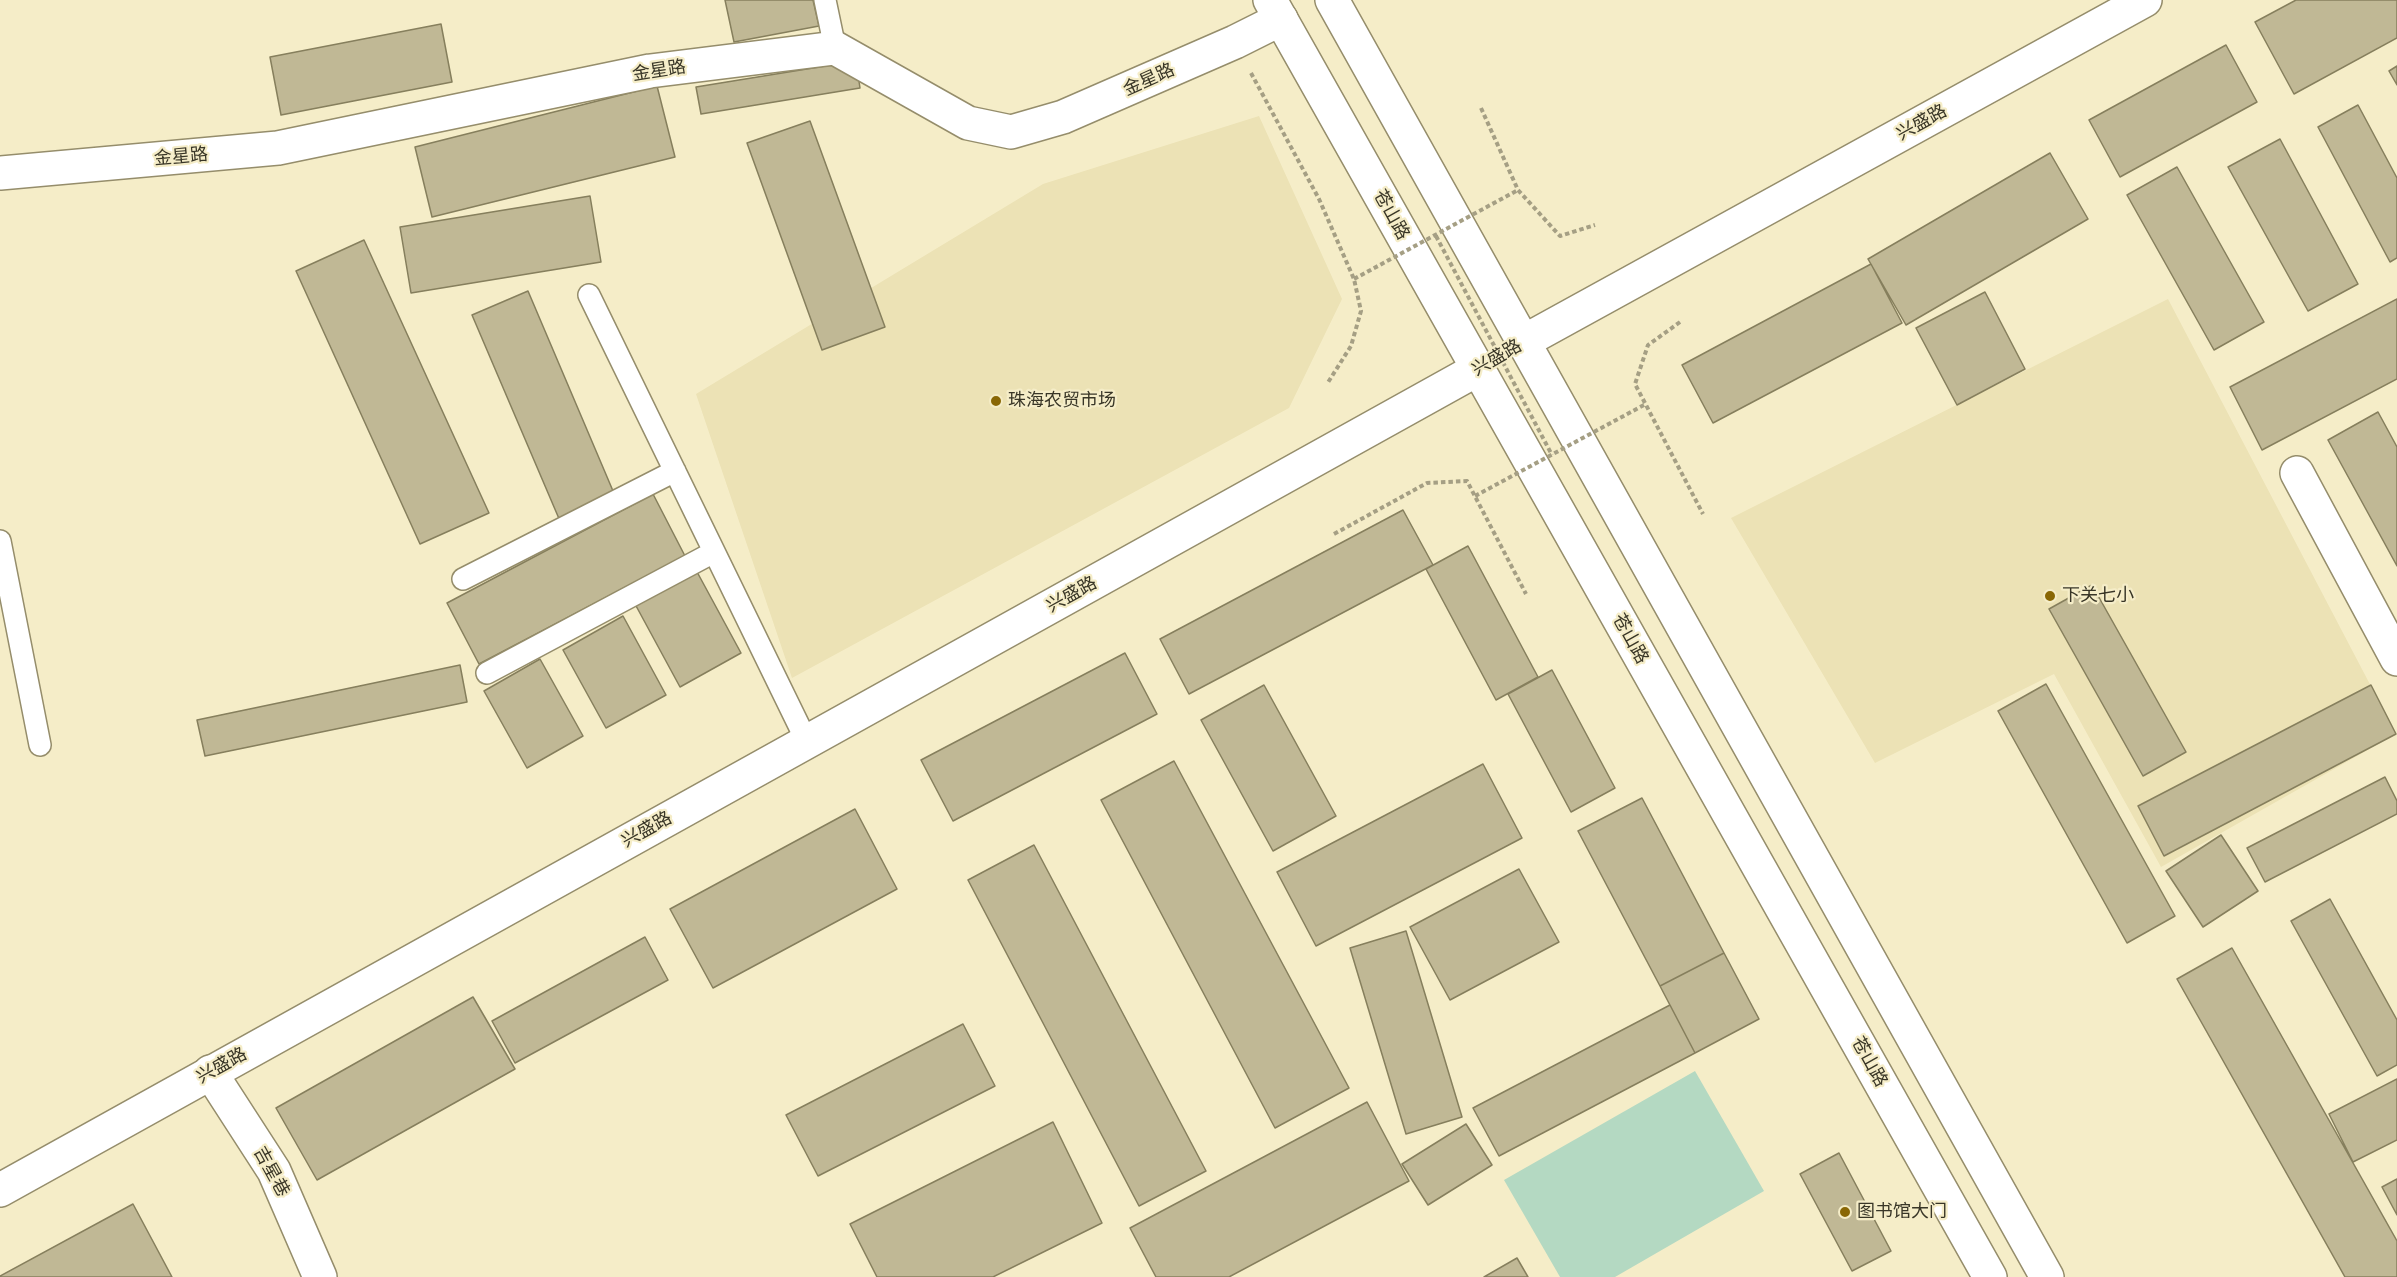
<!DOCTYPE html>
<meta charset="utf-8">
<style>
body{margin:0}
canvas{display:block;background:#f5edc8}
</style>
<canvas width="2397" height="1277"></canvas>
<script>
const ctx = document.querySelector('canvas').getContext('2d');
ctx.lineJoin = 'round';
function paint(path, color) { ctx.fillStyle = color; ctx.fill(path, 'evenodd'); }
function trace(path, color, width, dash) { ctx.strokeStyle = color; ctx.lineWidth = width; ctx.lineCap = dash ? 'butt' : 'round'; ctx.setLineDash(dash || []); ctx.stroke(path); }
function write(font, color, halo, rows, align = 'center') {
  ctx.font = font + ' "Open Sans","Noto Sans SC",sans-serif'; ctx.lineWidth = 4.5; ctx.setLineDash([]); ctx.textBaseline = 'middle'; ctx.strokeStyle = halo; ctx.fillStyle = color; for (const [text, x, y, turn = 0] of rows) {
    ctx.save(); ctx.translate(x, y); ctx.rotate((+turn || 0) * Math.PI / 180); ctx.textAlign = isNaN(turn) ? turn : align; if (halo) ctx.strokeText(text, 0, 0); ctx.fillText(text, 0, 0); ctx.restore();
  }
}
paint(new Path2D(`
 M1259 116 1342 299 1289 408 792 678 696 394 1043 184Z
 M2168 299 2396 734 2161 867 2054 674 1875 763 1731 518Z`), '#ece2b5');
paint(new Path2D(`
 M1695 1071 1764 1191 1615 1277H1560L1504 1180Z`), '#b4d9c2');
const building = new Path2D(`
 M725 0H813L819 26 734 42Z
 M2296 0H2397V38L2294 94 2255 22Z
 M441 24 452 82 281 115 270 57Z
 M2226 45 2257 102 2120 177 2089 120Z
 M856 61 860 88 701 114 696 87Z
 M2397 66V85L2389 71Z
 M657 86 675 157 432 217 415 147Z
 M2358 105 2397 178V258L2390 262 2318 127Z
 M810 121 885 327 822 350 747 143Z
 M2280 139 2358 284 2308 311 2228 167Z
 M2050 153 2088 219 1906 325 1868 259Z
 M2177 167 2264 322 2214 350 2127 195Z
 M590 196 601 262 411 293 400 227Z
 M364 240 489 513 420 544 296 271Z
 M1871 264 1902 323 1713 423 1682 365Z
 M528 291 616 498 560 521 472 315Z
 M1985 292 2025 369 1957 405 1916 328Z
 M2397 299V379L2262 450 2230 387Z
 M2378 412 2397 447V566L2328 440Z
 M653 494 685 556 479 664 447 603Z
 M1403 510 1433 565 1189 694 1160 639Z
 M1468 546 1538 677 1496 700 1426 569Z
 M696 570 741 653 680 687 635 604Z
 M2092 585 2186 752 2143 776 2049 609Z
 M623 616 666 695 606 728 563 650Z
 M1125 653 1157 714 953 821 921 760Z
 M540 659 583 736 527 768 484 691Z
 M460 665 467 702 205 756 197 720Z
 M1552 670 1615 788 1571 812 1508 694Z
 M2046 684 2175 916 2127 943 1998 711Z
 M1264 685 1336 816 1273 851 1201 720Z
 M2371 685 2396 734 2164 856 2138 806Z
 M1174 761 1349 1088 1275 1128 1101 800Z
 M1483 764 1522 838 1316 946 1277 872Z
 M2385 777 2397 801V814L2265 882 2247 848Z
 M1642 798 1724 953 1660 986 1578 831Z
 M855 809 897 889 713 988 670 909Z
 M2221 835 2258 891 2203 927 2166 871Z
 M1034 845 1206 1171 1139 1206 968 880Z
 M1519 869 1559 942 1450 1000 1410 927Z
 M2330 899 2397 1020V1065L2377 1076 2291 921Z
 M1406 931 1462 1117 1406 1134 1350 948Z
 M645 937 668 980 515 1063 492 1021Z
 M2232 948 2397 1241V1277H2345L2177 979Z
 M1724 953 1759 1019 1695 1053 1660 986Z
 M473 997 515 1069 317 1180 276 1108Z
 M1670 1005 1695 1053 1499 1156 1473 1108Z
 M963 1024 995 1086 818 1176 786 1115Z
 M2397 1079V1140L2353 1162 2329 1114Z
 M1367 1102 1409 1181 1229 1277H1156L1130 1228Z
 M1053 1122 1102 1223 993 1277H877L850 1224Z
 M1466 1124 1492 1165 1428 1205 1402 1164Z
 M1839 1153 1891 1251 1852 1271 1800 1174Z
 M2397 1179V1215L2382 1187Z
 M133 1204 172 1277H0V1276Z
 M1517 1258 1528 1277H1484Z`);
paint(building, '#c0b895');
trace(building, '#867f5d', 1.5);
const service = new Path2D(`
 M825 0 835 48
 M589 295 807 742
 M0 541 40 745
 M463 579 675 471
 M487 673 714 552`);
const minor = new Path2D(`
 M0 173 278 148 650 71 835 48 968 123 1011 132 1063 117 1235 42 1281 19
 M2297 473 2397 659
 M210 1072 274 1171 320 1277`);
const tertiary = new Path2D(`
 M1523 342 2145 0
 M0 1190 1478 369`);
const secondary = new Path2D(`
 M1270 0 1990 1277
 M1332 0 2047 1277`);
trace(service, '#958d6b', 24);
trace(minor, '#958d6b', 36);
trace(tertiary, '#958d6b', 36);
trace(secondary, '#958d6b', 36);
trace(new Path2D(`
 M1251 73 1319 199 1354 279 1361 311 1351 346 1327 384
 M1481 108 1518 190 1560 236 1595 225
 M1680 322 1648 345 1635 384 1703 514
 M1334 534 1427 483 1467 481 1526 594`), '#a59f84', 4, [4.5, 3]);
trace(service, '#fff', 21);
trace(minor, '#fff', 33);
trace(tertiary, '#fff', 33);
trace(secondary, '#fff', 33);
trace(new Path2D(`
 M1436 236 1552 455
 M1354 279 1518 190
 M1475 496 1644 405`), '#a59f84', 4, [4.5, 3]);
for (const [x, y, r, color] of [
 [996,401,6,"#896705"],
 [2050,596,6,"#896705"],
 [1845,1212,6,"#896705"]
]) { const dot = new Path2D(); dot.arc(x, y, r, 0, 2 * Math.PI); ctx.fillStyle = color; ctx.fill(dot); trace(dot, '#f5edc8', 2); }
write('18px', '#393627', '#f5edc8', [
 ["金星路",659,71,-9],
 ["金星路",1149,80,-24],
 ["兴盛路",1922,123,-29],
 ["金星路",181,157,-5],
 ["苍山路",1391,215,61],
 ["兴盛路",1497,358,-30],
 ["兴盛路",1072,595,-29],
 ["苍山路",1630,639,61],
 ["兴盛路",647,830,-29],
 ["苍山路",1869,1062,61],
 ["兴盛路",222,1066,-29],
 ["吉星巷",271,1172,61]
]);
write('18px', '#393627', '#f5edc8', [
 ["珠海农贸市场",1008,401],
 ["下关七小",2062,596],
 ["图书馆大门",1857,1212]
], 'left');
</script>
